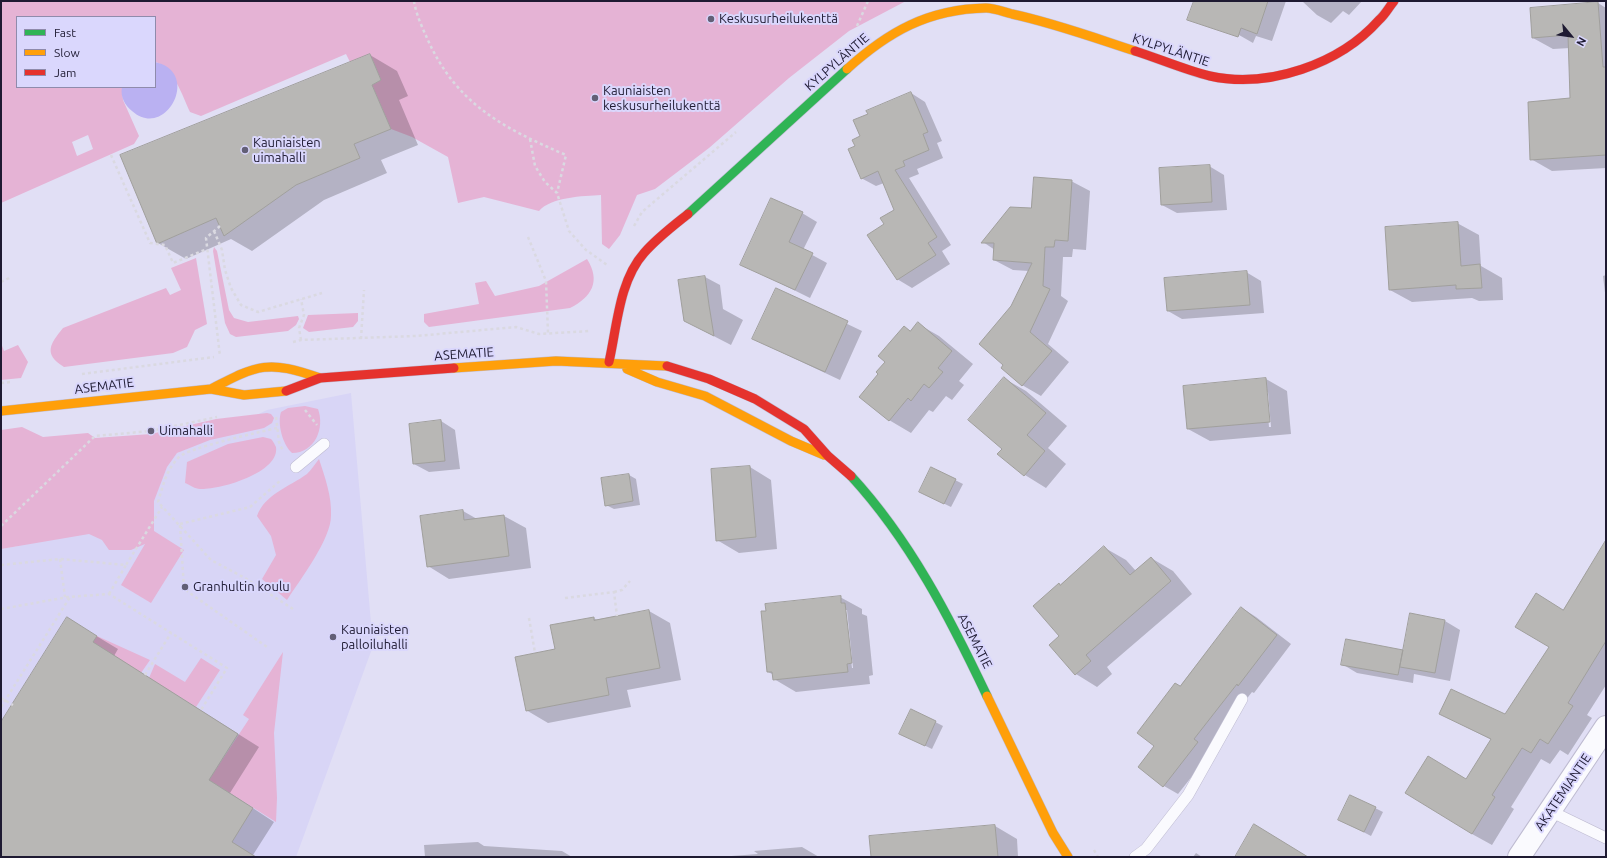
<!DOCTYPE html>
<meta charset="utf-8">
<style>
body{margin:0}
#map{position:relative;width:1607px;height:858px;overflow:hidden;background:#e1dff5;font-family:Ubuntu,sans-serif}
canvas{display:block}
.frame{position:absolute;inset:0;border:2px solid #1e1a32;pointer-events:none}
.legend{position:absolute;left:16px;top:16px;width:140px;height:72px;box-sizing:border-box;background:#dad7fd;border:1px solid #8f8bac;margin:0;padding:5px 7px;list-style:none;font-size:12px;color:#1e1a32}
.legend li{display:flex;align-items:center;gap:8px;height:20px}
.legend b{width:20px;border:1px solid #8f8bac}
.north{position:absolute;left:1551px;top:16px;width:40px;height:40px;-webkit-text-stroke:3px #dad7fd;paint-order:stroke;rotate:119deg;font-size:11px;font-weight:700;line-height:16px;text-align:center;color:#1e1a32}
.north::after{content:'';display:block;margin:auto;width:14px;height:18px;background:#1e1a32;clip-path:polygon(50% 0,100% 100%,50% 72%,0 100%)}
</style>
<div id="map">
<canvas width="1607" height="858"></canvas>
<div class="frame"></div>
<ul class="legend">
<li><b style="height:5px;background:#30b455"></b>Fast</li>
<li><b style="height:5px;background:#ff9f0a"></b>Slow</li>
<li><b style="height:5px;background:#e5322d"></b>Jam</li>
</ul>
<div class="north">N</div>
</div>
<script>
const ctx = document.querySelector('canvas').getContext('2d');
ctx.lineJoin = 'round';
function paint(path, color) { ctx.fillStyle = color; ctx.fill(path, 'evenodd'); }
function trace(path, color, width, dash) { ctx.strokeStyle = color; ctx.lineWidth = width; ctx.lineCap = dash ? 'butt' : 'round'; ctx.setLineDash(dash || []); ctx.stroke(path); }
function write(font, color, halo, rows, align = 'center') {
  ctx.font = font + ' Ubuntu,sans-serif'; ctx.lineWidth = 4; ctx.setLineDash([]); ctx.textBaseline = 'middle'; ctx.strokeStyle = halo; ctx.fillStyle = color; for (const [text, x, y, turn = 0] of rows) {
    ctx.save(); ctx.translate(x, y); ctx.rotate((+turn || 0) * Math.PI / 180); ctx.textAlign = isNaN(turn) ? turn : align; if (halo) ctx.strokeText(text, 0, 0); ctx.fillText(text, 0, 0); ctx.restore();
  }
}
paint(new Path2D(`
 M351 393 373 646 296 857H1V549L18 546 177 453 267 410Z`), '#d8d5f6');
paint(new Path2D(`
 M1 1H906L849 31 789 78 709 148 655 189 637 195 620 235 609 249 602 244 601 195C583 196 551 197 539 211L484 197 458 203 448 157 412 137 391 129 372 85 381 80 370 54 350 62 346 54 201 116 190 112C183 97 173 66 155 62V17H17V87H122L123 100 139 136 134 144 1 203ZM88 135 93 149 77 156 72 142Z
 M214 247 217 251 229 310 234 318 248 322 298 316 299 319 296 325 288 331 236 337 230 334 225 323 213 251Z
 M196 258 207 324 195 330 187 347 173 353 64 367C43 354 50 344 63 328L166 288 170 295 181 290 171 268Z
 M587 259C601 281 592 297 570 308L429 327 424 322V314L479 304 475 283 486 281 495 296 539 286Z
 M358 313V321L353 327 309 332 303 328 308 315Z
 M1 343 4 351 18 345 28 362 21 378 1 380Z
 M305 406 318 409C325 428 315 453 292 453 283 445 277 424 281 412L288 408Z
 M267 413 271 414 274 418 272 423 264 428 210 440 177 453 167 467 154 501V531L184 550 151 603 121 585 145 544 131 550H109L102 540 89 534 1 549V430L22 427 43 437 88 433 95 438 151 434 216 419Z
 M263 437 271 439C273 441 275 445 276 447 280 473 219 490 200 489 195 489 190 485 185 483L187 462 228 444Z
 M319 459C325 478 332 496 331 516 331 539 300 580 287 600L262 579 276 555 271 536 257 516C265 494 289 487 307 474 311 470 315 464 319 459Z
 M97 636 150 660 141 673 90 647Z
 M283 652 274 733 277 798 276 822 209 780 249 719 243 715Z
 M201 658 220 670 196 707 149 678 155 664 185 682Z`), '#e5b3d5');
paint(new Path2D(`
 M155 62C202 72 166 141 132 111 125 105 120 97 122 87H155Z`), '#bab1f2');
paint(new Path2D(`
 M1208 1H1286L1272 41 1256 36 1253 43 1239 35Z
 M1302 1H1362L1349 15 1343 11 1331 23 1317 15Z
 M1598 3 1606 8V168L1552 171 1531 159 1571 99 1570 48 1553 49 1533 38Z
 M370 55 397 71 408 96 399 100 418 145 381 160 387 173 324 200 252 251 231 239 186 259 158 243Z
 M911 93 925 102 942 141 937 143 943 158 917 169 919 174 909 178 951 245 942 251 950 264 912 288 897 279 885 224 896 210 884 183 876 186 861 178 856 147 869 114Z
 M1209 166 1224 175 1227 210 1177 213 1162 205Z
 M1071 181 1090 191 1086 250 1073 249 1072 257H1063L1061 296 1068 301 1048 344 1069 362 1041 396 1022 385 1005 365 1012 306 1029 271 1013 270 994 260 995 250 983 242Z
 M802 213 817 222 803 250 827 263 810 298 741 264Z
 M1457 223 1479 235 1481 266 1502 278 1503 300 1479 301 1472 298 1412 302 1390 290Z
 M1246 272 1261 281 1264 313 1182 319 1168 311Z
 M1606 275V301L1603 276Z
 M705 277 720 285 723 309 743 320 731 345 700 329Z
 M776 290 862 331 840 380 753 339Z
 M918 324 939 336 973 364 959 381 964 385 952 400 946 396 933 412 929 410 911 433 889 420 880 374 904 327 912 332Z
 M1005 379 1026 391 1067 426 1048 448 1066 464 1046 488 1025 475 999 453 1003 448Z
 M1266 379 1287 391 1291 434 1210 441 1188 429ZM1266 392H1268L1271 427H1269Z
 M441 421 455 430 460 469 429 472 414 464Z
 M750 467 771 480 777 549 739 553 717 540Z
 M629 475 636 479 640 505 614 509 606 505Z
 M955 480 963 484 951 507 920 492Z
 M463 511 477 519 504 516 526 528 531 568 449 579 428 566Z
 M1105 548 1126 560 1136 571 1151 558 1173 571 1192 594 1107 667 1112 674 1097 687 1076 674 1060 636Z
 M1606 553V685L1587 715 1592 718 1568 755 1560 750 1550 764 1541 759 1511 807 1514 809 1492 845 1472 834 1467 780 1492 740 1440 714 1505 716 1550 647 1564 611Z
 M840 597 862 609V614L867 616 873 675 869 676 870 684 796 692 774 679V675L768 672ZM845 610H847L853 668H852Z
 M1242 608 1256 617 1291 644 1254 693 1252 692 1208 748 1212 751 1178 794 1164 786 1156 746Z
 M649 611 670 623 681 680 627 690 631 707 548 723 526 710 556 650 594 618 598 621Z
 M1411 615 1445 621 1460 630 1450 681 1414 674 1413 683 1357 673 1342 664 1404 652Z
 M68 619 118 649 114 656 259 747 230 793 274 822 253 855 256 857H1V725Z
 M912 710 943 726 932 749 901 734Z
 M1375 808 1383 812 1371 836 1340 820Z
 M995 826 1017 839 1018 857H872L870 837Z
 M478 842 484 846 562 851 572 857H425L424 845Z
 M802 847 819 857H718L758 854 754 851Z
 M1196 853 1202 857H1193Z
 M695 856 697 857H677Z`), '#0003');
const building = new Path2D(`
 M1194 1H1268L1257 34 1241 28 1238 37 1187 20Z
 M1598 2 1603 67H1606V155L1530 160 1528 102 1570 98 1568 35 1532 38 1530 8Z
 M370 54 381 80 372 85 391 129 354 144 360 158 296 185 224 236 216 218 157 244 120 155Z
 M911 92 928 132 923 134 929 150 903 161 905 166 895 170 937 237 928 243 936 255 897 280 867 235 884 224 880 218 894 210 878 171 861 179 848 149 855 146 852 140 860 136 853 120 868 114 866 111Z
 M1210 165 1212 202 1161 205 1159 168Z
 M1034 177 1072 180 1068 241 1055 240 1054 247H1045L1043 286 1050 289 1030 332 1052 351 1022 386 1001 368 1003 365 979 344 1011 306 1032 263 993 260 994 243H981L1010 207 1031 208Z
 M771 198 803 212 789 242 813 253 795 290 740 265Z
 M1458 222 1461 266 1480 264 1482 288 1456 289V285L1389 290 1385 227Z
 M1247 271 1250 305 1167 311 1164 278Z
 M705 276 709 305 714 336 684 321 678 280Z
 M776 288 848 321 825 372 752 339Z
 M918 322 952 351 938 368 943 372 929 388 924 384 911 401 908 398 889 421 859 397 878 374 876 372 885 362 878 356 904 326 910 331Z
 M1004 377 1046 413 1027 435 1045 451 1024 476 997 454 1002 449 968 420Z
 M1266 378 1270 422 1187 429 1183 386Z
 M441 420 445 461 413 464 409 424Z
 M750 466 756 537 716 541 711 469Z
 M931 467 956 479 944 504 919 492Z
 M629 474 633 501 605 506 601 478Z
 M463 510 464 520 504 515 509 556 427 567 420 516Z
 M1606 540V641L1568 703 1573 706 1548 744 1540 739 1531 753 1522 748 1492 795 1495 797 1472 834 1405 793 1428 756 1466 779 1491 739 1439 714 1451 689 1505 714 1549 647 1515 627 1536 593 1563 610Z
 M1104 546 1130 575 1151 557 1171 581 1086 655 1091 661 1075 675 1049 645 1059 636 1033 606 1059 583 1060 585Z
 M841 596V603H845L852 663 847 664 848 672 773 680 772 672H767L761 611H766L765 604Z
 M1241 607 1277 635 1238 686 1237 684 1194 739 1198 742 1163 787 1138 767 1154 746 1137 733 1175 683 1180 686Z
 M649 610 660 668 606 678 609 695 526 711 515 657 555 649 550 625 594 617V620Z
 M1410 613 1445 620 1435 673 1400 667Z
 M67 617 97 636 93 642 238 734 209 780 253 808 232 842 256 857H1V722Z
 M1346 639 1403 650 1398 675 1341 665Z
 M911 709 936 721 925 746 899 734Z
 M1350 795 1376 807 1364 832 1338 820Z
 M1254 824 1308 857H1235Z
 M995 825 998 857H871L869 836Z`);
paint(building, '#b8b7b5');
trace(building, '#a09f9c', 1);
const lane = new Path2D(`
 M296 467 324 444
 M1550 811 1606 838
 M1135 857 1146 849 1188 795 1242 699`);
const street = new Path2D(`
 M1519 857 1606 727`);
const fast = new Path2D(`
 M688 214 847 69
 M851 476C910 540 950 618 987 696`);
const slow = new Path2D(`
 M847 69C888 32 928 9 986 8 994 8 1004 12 1012 14 1054 23 1095 38 1135 51
 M454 368 556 361 667 366
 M627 369 657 382 705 396 791 441 824 455
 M211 389C259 364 268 360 320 378
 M1 411 211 389 244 395 286 391
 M987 696 1053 833 1068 857`);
const jam = new Path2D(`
 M1135 51C1160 59 1185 70 1210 76 1268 89 1340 64 1379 20 1385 15 1389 7 1394 1
 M609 362C617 327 619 281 644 253 657 238 673 226 688 214
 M667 366 709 379 755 399 804 429 828 456 851 476
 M286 391 320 378 454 368`);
trace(lane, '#bebbd1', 12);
trace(street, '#bebbd1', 24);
trace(fast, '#bebbd1', 10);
trace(slow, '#bebbd1', 10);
trace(jam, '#bebbd1', 10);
trace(new Path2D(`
 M414 1C416 14 422 27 427 38 456 104 503 128 566 155L557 193
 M857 26 868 1
 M530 139 535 166 545 182 557 193 569 231 586 250 607 265
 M111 155 150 243 165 245 173 263 207 249
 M220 226 206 238 220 356
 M634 226 642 212 736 132
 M214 231 222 250 225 270 231 288 241 305 258 312 322 293
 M528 237 546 281 548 333
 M1 282 9 278
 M361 339 364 290
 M301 340 299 328 304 315 301 299
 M293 342 301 340 416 336 516 327 539 334 590 331
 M82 374 214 357
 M1 383 11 382
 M305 410 317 425
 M276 417 279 442 283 451
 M277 428C260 432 188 448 179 457 166 470 163 486 158 502L211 560 245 578 293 609
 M180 524 250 507 281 480
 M180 525 184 589 267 647
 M1 526 95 436 151 431 217 417
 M60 559 65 597
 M1 565 60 559 126 565 162 507
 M614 592 622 590 630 581
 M109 594 126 565
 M565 598 614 592 617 616
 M1 609 68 597 109 594 227 668 201 710
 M529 618 535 653
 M145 675 171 633
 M1 698 13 705
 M1 707 70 597
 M1094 850 1098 857`), '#dad9e1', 2.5, [3, 3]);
trace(lane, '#fafafe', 11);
trace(street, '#fafafe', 22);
trace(fast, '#30b455', 9);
trace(slow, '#ff9f0a', 9);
trace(jam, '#e5322d', 9);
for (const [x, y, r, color] of [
 [711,19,4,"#625f76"],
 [595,98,4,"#625f76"],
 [245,150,4,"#625f76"],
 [151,431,4,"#625f76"],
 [185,587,4,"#625f76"],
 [333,637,4,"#625f76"]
]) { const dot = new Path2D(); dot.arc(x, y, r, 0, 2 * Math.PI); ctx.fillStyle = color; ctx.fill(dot); trace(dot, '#dad7fd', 1.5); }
write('13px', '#1e1a32', '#dad7fd', [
 ["Keskusurheilukenttä",719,19],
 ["Kauniaisten",603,91],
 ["keskusurheilukenttä",603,106],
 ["Kauniaisten",253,143],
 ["uimahalli",253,158],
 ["Uimahalli",159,431],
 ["Granhultin koulu",193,587],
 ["Kauniaisten",341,630],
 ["palloiluhalli",341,645]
], 'left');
write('13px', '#1e1a32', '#dad7fd', [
 ["KYLPYLÄNTIE",1171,50,18],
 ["KYLPYLÄNTIE",837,62,-41],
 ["ASEMATIE",464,354,-4],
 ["ASEMATIE",104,386,-7],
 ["ASEMATIE",975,641,63],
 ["AKATEMIANTIE",1563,792,-56]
]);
</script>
